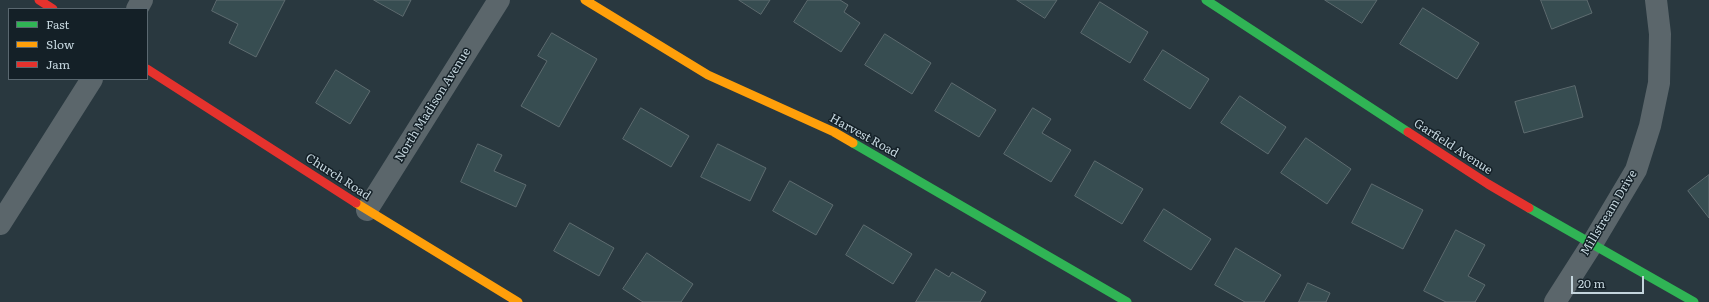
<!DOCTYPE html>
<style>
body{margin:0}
#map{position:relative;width:1709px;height:302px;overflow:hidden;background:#29383f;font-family:Literata,serif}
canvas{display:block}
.legend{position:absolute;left:8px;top:8px;width:140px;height:72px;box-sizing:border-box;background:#142027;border:1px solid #5a6870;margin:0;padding:5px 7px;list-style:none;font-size:12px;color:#c4d5dd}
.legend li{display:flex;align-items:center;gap:8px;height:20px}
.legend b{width:20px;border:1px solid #5a6870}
.scale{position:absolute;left:1571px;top:276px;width:73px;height:18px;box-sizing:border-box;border:2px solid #c4d5dd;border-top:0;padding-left:5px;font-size:12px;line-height:14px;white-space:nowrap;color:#c4d5dd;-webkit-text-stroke:3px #142027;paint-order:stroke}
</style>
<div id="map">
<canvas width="1709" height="302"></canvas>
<ul class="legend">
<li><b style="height:5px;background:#30b455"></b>Fast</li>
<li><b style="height:5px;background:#ff9f0a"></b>Slow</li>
<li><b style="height:5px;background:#e5322d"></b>Jam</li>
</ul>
<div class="scale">20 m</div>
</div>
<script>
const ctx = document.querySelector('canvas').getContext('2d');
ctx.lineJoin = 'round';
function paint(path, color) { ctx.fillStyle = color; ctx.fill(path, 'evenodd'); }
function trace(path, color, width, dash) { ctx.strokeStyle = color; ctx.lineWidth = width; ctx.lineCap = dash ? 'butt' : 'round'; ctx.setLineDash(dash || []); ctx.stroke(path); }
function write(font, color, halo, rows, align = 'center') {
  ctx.font = font + ' Literata,serif'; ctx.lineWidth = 3; ctx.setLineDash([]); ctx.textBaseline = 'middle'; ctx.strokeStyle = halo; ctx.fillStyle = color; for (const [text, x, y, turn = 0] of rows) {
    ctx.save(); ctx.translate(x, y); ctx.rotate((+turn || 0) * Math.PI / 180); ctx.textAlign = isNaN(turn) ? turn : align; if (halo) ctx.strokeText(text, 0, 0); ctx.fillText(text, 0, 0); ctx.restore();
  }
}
const building = new Path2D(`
 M217 0H285L256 57 229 43 238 24 212 11Z
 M374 0H411L403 16Z
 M739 0H770L761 14Z
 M808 0H840L848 5 844 12 860 23 841 52 794 22Z
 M1017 0H1057L1045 18Z
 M1325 0H1377L1362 23Z
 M1541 0H1587L1592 13 1552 29Z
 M1100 2 1148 32 1130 63 1081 33Z
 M1423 8 1479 43 1457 79 1400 44Z
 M552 33 597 59 559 127 521 106 547 61 538 56Z
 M885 34 931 63 912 94 865 65Z
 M1163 50 1209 79 1190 109 1144 80Z
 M336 70 370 91 350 124 316 103Z
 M952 83 996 110 979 137 935 111Z
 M1575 86 1583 117 1524 133 1515 102Z
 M1240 96 1286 127 1268 154 1221 123Z
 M641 108 689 136 671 167 623 139Z
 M1033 108 1051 119 1042 133 1071 150 1051 182 1004 154Z
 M1306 138 1351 169 1327 204 1281 173Z
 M478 144 502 155 494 171 526 185 516 207 461 182Z
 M718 144 766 168 750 201 701 177Z
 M1095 161 1143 189 1122 224 1075 196Z
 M1709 175V218L1688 191Z
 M790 181 833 205 816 235 773 211Z
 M1372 184 1423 210 1403 249 1352 223Z
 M1164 209 1211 239 1191 270 1144 241Z
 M570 223 614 248 599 276 554 251Z
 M864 225 912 254 893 284 846 255Z
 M1456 230 1485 245 1468 276 1485 285 1475 302H1446L1424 291Z
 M1236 248 1281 275 1264 302H1245L1215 285Z
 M647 253 693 284 681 302H643L623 289Z
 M936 269 949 277 952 272 986 292 980 302H916Z
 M1308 283 1330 293 1326 302H1299Z`);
paint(building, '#374d51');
trace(building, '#5e6c70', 1);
trace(new Path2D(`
 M137 9 142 0
 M367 210 499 0
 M0 224 92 79
 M1555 302 1592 244 1636 170 1650 126 1659 83 1660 34 1656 0`), '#5b666b', 22);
trace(new Path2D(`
 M1206 0 1408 132
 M853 143 1127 302
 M1529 208 1694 302`), '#30b455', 9);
trace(new Path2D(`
 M585 0 708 75 834 132 853 143
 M356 203 518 302`), '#ff9f0a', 9);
trace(new Path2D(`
 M39 0 53 9
 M147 69 356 203
 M1408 132 1488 184 1529 208`), '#e5322d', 9);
write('12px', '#c4d5dd', '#142027', [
 ["North Madison Avenue",433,105,-58],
 ["Harvest Road",864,136,29],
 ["Garfield Avenue",1453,147,33],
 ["Church Road",338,177,33],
 ["Millstream Drive",1609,213,-59]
]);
</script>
